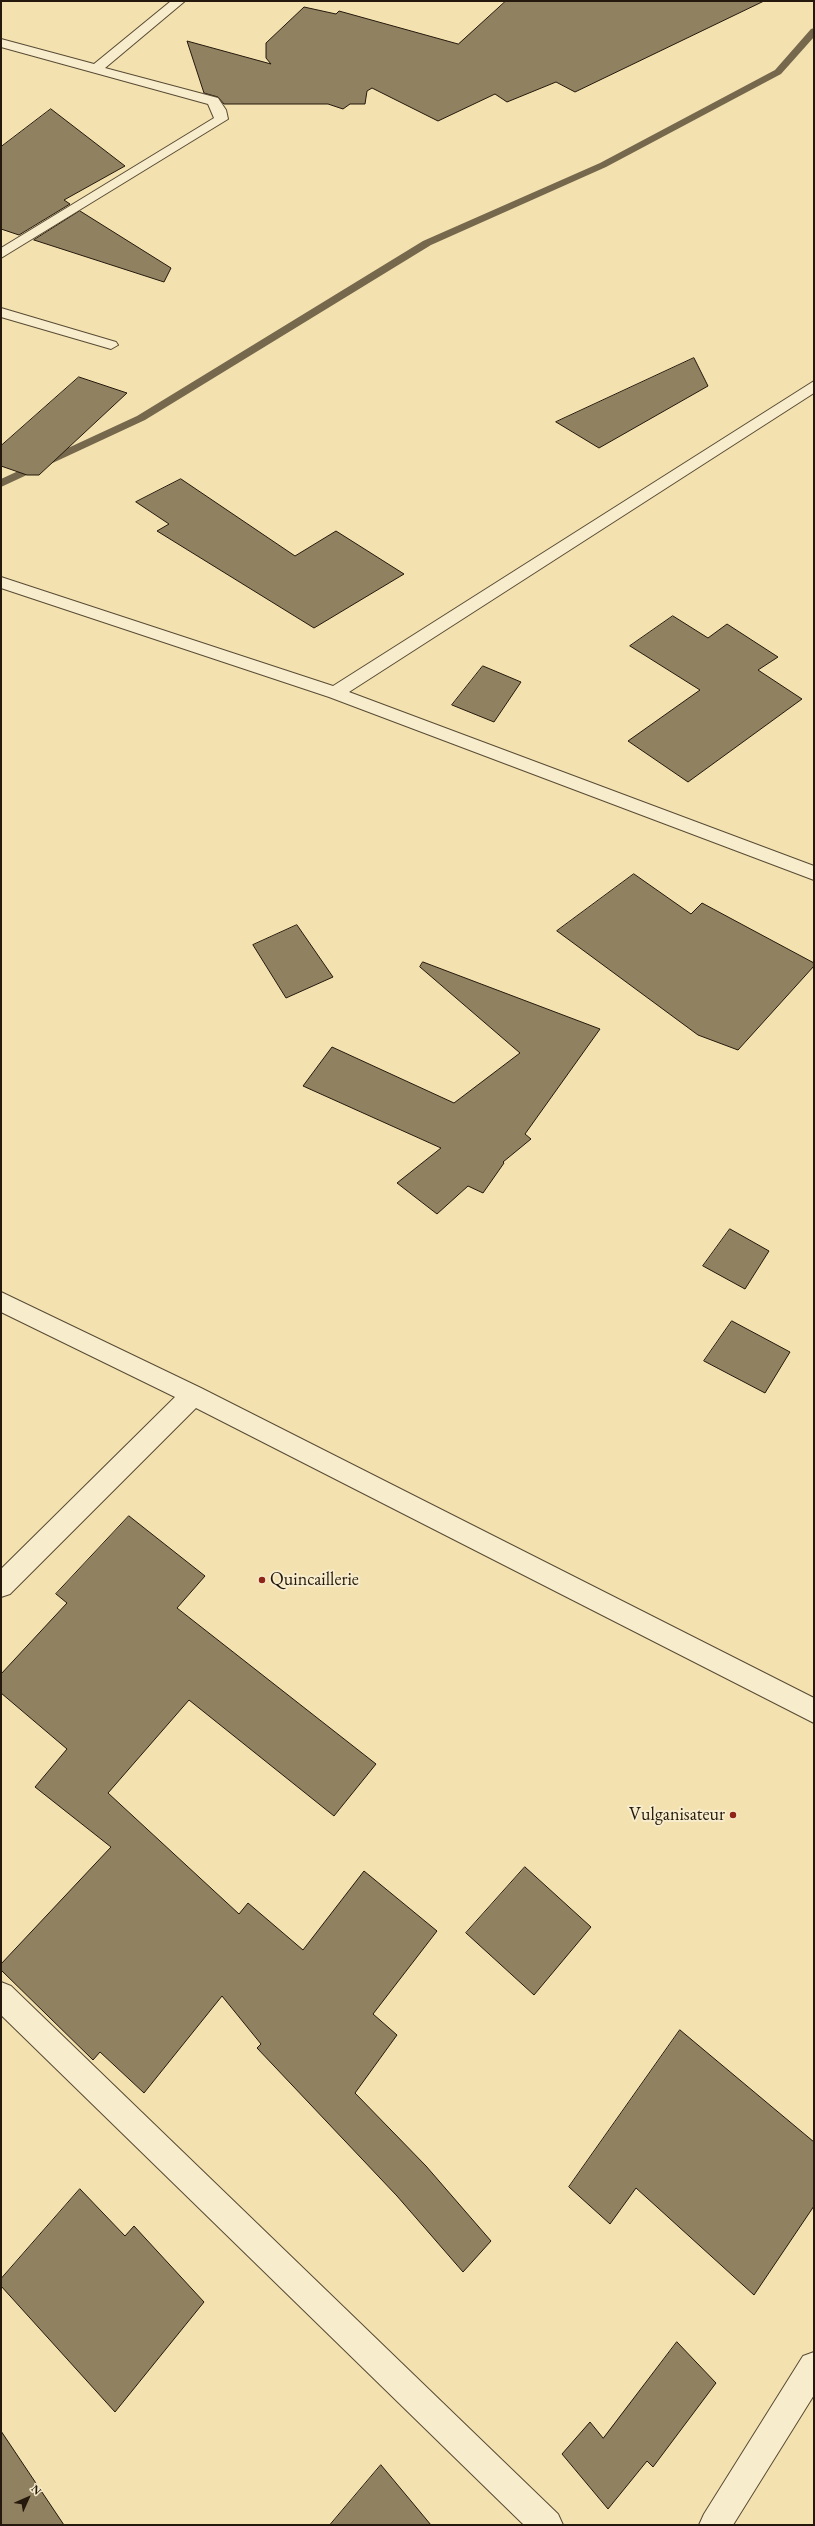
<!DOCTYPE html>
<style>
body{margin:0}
#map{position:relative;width:815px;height:2526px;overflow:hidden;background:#f3e1af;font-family:"EB Garamond",serif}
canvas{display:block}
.frame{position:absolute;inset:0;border:2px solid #24190c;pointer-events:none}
.north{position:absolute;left:8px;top:2478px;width:40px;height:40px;-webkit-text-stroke:3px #f7eccb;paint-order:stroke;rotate:45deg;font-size:11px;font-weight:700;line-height:16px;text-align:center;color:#24190c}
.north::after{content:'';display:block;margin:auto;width:14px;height:18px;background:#24190c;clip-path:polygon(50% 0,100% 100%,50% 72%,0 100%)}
</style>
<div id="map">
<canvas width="815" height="2526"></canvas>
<div class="frame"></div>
<div class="north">N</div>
</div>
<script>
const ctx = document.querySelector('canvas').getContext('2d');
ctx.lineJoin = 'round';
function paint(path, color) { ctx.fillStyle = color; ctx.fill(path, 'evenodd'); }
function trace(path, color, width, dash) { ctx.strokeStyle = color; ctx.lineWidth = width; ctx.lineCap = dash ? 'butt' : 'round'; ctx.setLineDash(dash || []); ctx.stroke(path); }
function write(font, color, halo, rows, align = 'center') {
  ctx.font = font + ' "EB Garamond",serif'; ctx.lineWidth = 4; ctx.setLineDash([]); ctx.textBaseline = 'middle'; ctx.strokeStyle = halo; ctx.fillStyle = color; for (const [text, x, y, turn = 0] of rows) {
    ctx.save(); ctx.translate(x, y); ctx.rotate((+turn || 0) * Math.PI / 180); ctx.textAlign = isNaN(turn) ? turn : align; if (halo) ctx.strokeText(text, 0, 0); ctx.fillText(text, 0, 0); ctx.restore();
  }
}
paint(new Path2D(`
 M814 28V37L781 74 606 167 431 245 145 420 1 487V479L137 416 423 241 600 163 775 70 811 29Z`), '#76684d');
const building = new Path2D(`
 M506 1H764L575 92 556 82 507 102 495 94 438 121 372 88 367 91 365 104H350L343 109 328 104H224L218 97 204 93 187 41 271 64 266 58V43L304 7 336 14 339 11 458 44Z
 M51 109 125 166 64 200 70 204 19 235 1 229V147Z
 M80 211 171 268 164 282 34 240Z
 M694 358 708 386 599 448 556 422Z
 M79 377 127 393 39 475H27L1 466V446Z
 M181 479 295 556 336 531 404 574 314 628 157 531 169 524 136 502Z
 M673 616 708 638 727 624 778 657 758 670 802 699 688 782 628 741 700 690 630 646Z
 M483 666 521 682 494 722 452 705Z
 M634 874 691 914 702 903 814 963V966L738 1050 698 1035 557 931Z
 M297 925 333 977 286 998 253 945Z
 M423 962 600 1029 525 1134 531 1139 503 1162 504 1163 483 1193 468 1186 437 1214 397 1183 441 1148 303 1086 332 1047 454 1103 520 1053 420 967Z
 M730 1229 769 1251 745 1289 703 1266Z
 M732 1321 790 1352 765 1393 704 1361Z
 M129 1516 205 1576 177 1608 376 1764 334 1816 189 1700 108 1793 239 1914 248 1903 303 1950 364 1871 437 1931 373 2014 397 2035 355 2093 426 2166 491 2241 463 2272 397 2196 257 2048 261 2044 222 1996 144 2093 100 2052 93 2060 1 1970V1964L111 1847 35 1787 67 1749 1 1693V1674L67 1603 56 1594Z
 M525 1867 591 1927 534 1995 466 1933Z
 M680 2030 814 2142V2206L754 2295 636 2188 610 2224 569 2187Z
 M80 2189 125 2236 134 2226 204 2302 115 2412 1 2286V2279Z
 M677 2342 716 2383 653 2467 647 2461 608 2509 562 2454 590 2422 603 2438Z
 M1 2431 64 2525H1Z
 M381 2465 431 2525H330Z`);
paint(building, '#908161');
trace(building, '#24190c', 1);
const minor = new Path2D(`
 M171 1H185L105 68 218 98 226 110 228 119 1 258V248L214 118 208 104 1 47V39L94 64Z
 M1 308 116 342 118 345 111 349 1 317Z
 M814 381V393L349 692 814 866V880L329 697 1 588V577L333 686Z
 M1 1292 201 1388 814 1698V1723L196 1408 10 1594 1 1597V1569L175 1397 1 1312Z
 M1 1982 11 1986 558 2514 563 2525H524L1 2015Z
 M814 2352V2395L733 2525H699L704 2514 803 2356Z`);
trace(minor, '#584b35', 2);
paint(minor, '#f7eccb');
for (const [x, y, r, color] of [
 [262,1580,4,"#8f2418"],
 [733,1815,4,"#8f2418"]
]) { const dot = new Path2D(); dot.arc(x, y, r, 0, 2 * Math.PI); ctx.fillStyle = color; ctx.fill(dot); trace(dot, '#f7eccb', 1.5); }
write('18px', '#24190c', '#f7eccb', [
 ["Quincaillerie",270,1580],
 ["Vulganisateur",725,1815,"right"]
], 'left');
</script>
